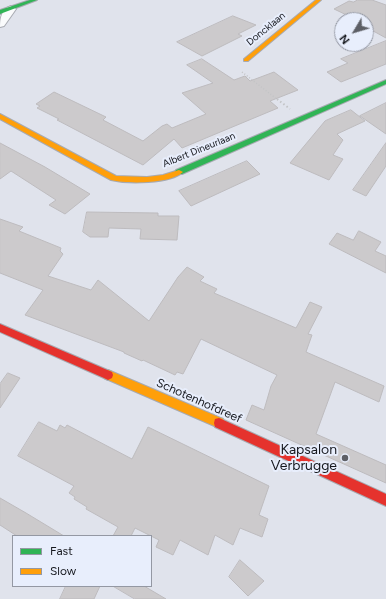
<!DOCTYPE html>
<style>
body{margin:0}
#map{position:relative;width:386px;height:599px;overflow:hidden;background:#e0e3ec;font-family:Figtree,sans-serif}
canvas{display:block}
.legend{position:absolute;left:12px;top:535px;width:140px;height:52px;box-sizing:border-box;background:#e8eefc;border:1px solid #9498a3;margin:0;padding:5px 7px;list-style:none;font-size:12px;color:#16181e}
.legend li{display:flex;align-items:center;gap:8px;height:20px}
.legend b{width:20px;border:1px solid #9498a3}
.north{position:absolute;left:334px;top:12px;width:40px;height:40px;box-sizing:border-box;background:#e8eefc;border:1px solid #9498a3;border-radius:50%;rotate:232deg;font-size:11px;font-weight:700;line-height:16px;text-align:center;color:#16181e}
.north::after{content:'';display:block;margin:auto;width:14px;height:18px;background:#5d5f66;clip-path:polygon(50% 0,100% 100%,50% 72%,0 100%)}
</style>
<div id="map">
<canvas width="386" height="599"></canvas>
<ul class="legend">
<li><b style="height:5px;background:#30b455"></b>Fast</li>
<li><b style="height:5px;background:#ff9f0a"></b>Slow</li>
</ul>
<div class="north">N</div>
</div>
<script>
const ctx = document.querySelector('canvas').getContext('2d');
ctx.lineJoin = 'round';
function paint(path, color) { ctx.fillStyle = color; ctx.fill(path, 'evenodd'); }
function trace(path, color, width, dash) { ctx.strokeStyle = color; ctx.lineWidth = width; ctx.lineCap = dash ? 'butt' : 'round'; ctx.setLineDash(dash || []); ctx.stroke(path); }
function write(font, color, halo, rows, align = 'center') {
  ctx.font = font + ' Figtree,sans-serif'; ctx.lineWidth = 4; ctx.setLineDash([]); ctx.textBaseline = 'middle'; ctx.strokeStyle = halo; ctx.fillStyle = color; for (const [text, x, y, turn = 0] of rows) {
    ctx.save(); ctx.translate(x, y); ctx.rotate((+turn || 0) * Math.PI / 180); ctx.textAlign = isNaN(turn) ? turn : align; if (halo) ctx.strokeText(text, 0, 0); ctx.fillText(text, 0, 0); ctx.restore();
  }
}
const building = new Path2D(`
 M358 0H372L386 5V38L366 27V20H354L351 18H353L334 9 349 1 353 2Z
 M233 16 256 25 238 34 242 36 202 56 177 42Z
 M386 41V64L341 82 327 72 348 63 341 59Z
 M202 59 234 80 245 76 250 81 274 72 298 90 270 101 278 108 182 148 174 139 143 165 57 120 59 119 37 108 40 106 36 104 54 92 106 117 103 120 143 141 162 126 167 124 172 128 206 114 182 93 213 83 187 65Z
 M386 103V134L360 116Z
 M351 110 365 121 337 134 343 140 333 155 343 159 329 180 290 163 325 121Z
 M0 143 45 167 90 194 65 214 49 205 56 200 11 171 0 179Z
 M386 143V166L366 196 353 190Z
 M247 161 260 174 191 206 179 191Z
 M87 212 158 213V216H179L177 240 140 239 141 229 109 228 108 237H90L83 232Z
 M0 219 23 227 19 231 61 248 60 251 63 254 48 276 91 290 98 280 149 321 178 277 187 267 204 277 200 281 217 289 214 293 296 328 310 302 322 307 308 334 312 335 306 352 384 386 379 402 335 382 316 434 386 465V483L246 420 252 405 264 410 271 386 277 375 201 339 183 374 177 372 175 375 143 360 142 361 124 353V352L25 315 43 290 0 273Z
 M359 231 381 242 375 251 386 256V273L329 244 337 233 353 240Z
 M8 373 20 378 0 408V384Z
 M39 422 57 431 60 425 65 428 67 425 132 459 148 427 269 486 259 515 268 519 262 537 240 528 233 545 215 535 208 555 180 540 173 555 156 547 159 540 135 528 131 536H113L118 527 86 509 87 507 74 499 75 497 69 493 74 486 18 456Z
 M0 498 26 513 64 536H17L0 525Z
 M240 560 264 581 248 596 229 577Z
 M66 586H100L94 599H60Z
 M113 586H144L166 599H135Z`);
paint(building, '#cccacc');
trace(building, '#bdbbbe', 1);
const street = new Path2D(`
 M11 6 16 9 4 26 0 27C0 19 1 9 11 6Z`);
const fast = new Path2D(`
 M30 0H37L0 14V10Z
 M386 80V84L182 174H176L175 172 176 170Z`);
const slow = new Path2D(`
 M316 0H321L248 61H244V59Z
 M0 114 116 176 147 177 163 175 179 170 183 172C170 184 128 184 111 180L0 119Z
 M108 370 223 419 224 423 223 427 219 428 104 378 103 375 104 372Z`);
const jam = new Path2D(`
 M0 324 112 372 113 375 112 378 108 380 104 378 0 332Z
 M219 418 386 494V506L215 427 214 423 215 419Z`);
trace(street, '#a7aab1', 2);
trace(fast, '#a7aab1', 2);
trace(slow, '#a7aab1', 2);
trace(jam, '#a7aab1', 2);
trace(new Path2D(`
 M242 72 278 100`), '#c3c4c6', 1.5, [1, 2]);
trace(new Path2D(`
 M277 99 290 109`), '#c3c4c6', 2, [1.5, 2.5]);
paint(street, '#fafbfc');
paint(fast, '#30b455');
paint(slow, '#ff9f0a');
paint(jam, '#e5322d');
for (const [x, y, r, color] of [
 [345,458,4,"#5d5f66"]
]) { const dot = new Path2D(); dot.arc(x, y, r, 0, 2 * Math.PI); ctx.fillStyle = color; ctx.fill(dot); trace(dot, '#e8eefc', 1.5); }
write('10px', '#16181e', '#e8eefc', [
 ["Doncklaan",266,29,-39],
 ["Albert Dineurlaan",199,150,-22]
]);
write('12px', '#16181e', '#e8eefc', [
 ["Schotenhofdreef",199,401,24]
]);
write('14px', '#16181e', '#e8eefc', [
 ["Kapsalon",337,450],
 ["Verbrugge",337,466]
], 'right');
</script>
